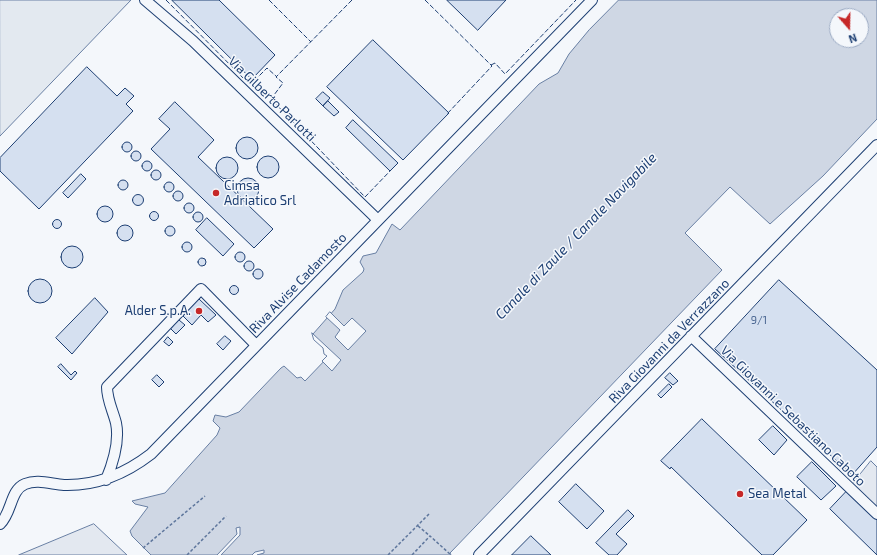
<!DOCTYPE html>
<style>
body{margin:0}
#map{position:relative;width:877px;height:555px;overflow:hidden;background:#f4f7fb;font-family:"Exo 2",sans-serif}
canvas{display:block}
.north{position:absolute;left:829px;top:8px;width:40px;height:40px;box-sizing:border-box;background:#f4f7fb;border:1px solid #9eadc5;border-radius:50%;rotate:160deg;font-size:11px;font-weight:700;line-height:16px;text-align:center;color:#1d3f73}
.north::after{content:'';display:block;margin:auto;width:14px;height:18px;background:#c62828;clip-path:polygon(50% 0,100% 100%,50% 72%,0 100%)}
</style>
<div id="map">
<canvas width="877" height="555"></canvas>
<div class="north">N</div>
</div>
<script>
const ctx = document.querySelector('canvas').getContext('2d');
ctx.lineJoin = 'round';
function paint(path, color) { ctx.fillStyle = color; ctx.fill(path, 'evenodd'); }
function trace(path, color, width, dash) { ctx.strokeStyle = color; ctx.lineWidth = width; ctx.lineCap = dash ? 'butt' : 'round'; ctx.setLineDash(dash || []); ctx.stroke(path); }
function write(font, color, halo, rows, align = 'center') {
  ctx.font = font + ' "Exo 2",sans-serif'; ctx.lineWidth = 3; ctx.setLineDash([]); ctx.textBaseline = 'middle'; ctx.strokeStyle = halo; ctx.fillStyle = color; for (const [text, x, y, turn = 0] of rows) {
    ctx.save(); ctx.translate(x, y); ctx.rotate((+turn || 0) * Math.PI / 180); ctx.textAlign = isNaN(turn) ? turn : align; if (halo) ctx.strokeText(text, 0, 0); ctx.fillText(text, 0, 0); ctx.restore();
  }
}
const green = new Path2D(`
 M0 0H131L0 136Z`);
paint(green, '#e3e9f0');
trace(green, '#687fa3', 1);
const parking = new Path2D(`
 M871 461 877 467V520L847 491Z
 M94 524 127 555H19Z`);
paint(parking, '#e3e8f0');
trace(parking, '#687fa3', 1);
const water = new Path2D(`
 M619 0H877V119L823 176 770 224 730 187 685 233 722 270 450 553 451 555H257L264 553V550L255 552 252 555H221L240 535V527L236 528 237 534 217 555H151L132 536 130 531 148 507 135 504 132 501 165 493 217 435 220 428 213 421 215 415 226 417 239 412 281 368 284 366 297 378 301 377 305 381 329 356C325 347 318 343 313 334L335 309 343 290 363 272 364 269 360 262 363 256 376 253 392 224 400 230 539 84 558 73 569 54 589 30ZM837 16H861V40H837Z`);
paint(water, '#cfd7e4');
trace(water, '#687fa3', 1);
const pier = new Path2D(`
 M330 312 344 326 352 318 366 331 348 350 335 337 340 330 326 317Z
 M312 333 341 360 332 371 322 361 327 356 324 354 323 348 314 340Z`);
paint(pier, '#f4f7fb');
trace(pier, '#687fa3', 1);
const building = new Path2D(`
 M172 0H219L275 55 252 79Z
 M447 0H506L478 30Z
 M373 40 449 113 403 160 327 87Z
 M87 67 117 96 125 88 134 96 126 104 133 111 39 209 0 171V158Z
 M323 92 330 98 323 106 316 99Z
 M328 101 339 112 334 116 323 106Z
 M175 102 214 140 198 157 273 229 254 248 151 149 170 129 159 119Z
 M353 120 398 163 390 171 346 128Z
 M236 148a11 11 0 1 1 22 0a11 11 0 1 1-22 0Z
 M122 147a5 5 0 1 1 10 0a5 5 0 1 1-10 0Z
 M131 156a5 5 0 1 1 10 0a5 5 0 1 1-10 0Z
 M257 167a11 11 0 1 1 22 0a11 11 0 1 1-22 0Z
 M216 168a11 11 0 1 1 22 0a11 11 0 1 1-22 0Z
 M142 166a5 5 0 1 1 10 0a5 5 0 1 1-10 0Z
 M151 175a5 5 0 1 1 10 0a5 5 0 1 1-10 0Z
 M81 174 86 179 68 198 63 193Z
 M237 189a11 11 0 1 1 22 0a11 11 0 1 1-22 0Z
 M118 185a5 5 0 1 1 10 0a5 5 0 1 1-10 0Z
 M164 187a5 5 0 1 1 10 0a5 5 0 1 1-10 0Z
 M173 196a5 5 0 1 1 10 0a5 5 0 1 1-10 0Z
 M132.5 200a5.5 5.5 0 1 1 11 0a5.5 5.5 0 1 1-11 0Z
 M184 208a5 5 0 1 1 10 0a5 5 0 1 1-10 0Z
 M97 214a8 8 0 1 1 16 0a8 8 0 1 1-16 0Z
 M149.5 216a4.5 4.5 0 1 1 9 0a4.5 4.5 0 1 1-9 0Z
 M193 217a5 5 0 1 1 10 0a5 5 0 1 1-10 0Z
 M207 218 234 244 223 256 196 230Z
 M52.5 224a4.5 4.5 0 1 1 9 0a4.5 4.5 0 1 1-9 0Z
 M117 233a8 8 0 1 1 16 0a8 8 0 1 1-16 0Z
 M165 231a5 5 0 1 1 10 0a5 5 0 1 1-10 0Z
 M182 247a5 5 0 1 1 10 0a5 5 0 1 1-10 0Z
 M61 257a11 11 0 1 1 22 0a11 11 0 1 1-22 0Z
 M235 257a5 5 0 1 1 10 0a5 5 0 1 1-10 0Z
 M198 262a4 4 0 1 1 8 0a4 4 0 1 1-8 0Z
 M244 266a5 5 0 1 1 10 0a5 5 0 1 1-10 0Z
 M253 274a5 5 0 1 1 10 0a5 5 0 1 1-10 0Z
 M28 291a12 12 0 1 1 24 0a12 12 0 1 1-24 0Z
 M779 280 877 370V447L852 475 715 349Z
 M229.5 290a4.5 4.5 0 1 1 9 0a4.5 4.5 0 1 1-9 0Z
 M95 298 108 312 72 354 56 338Z
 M199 299 216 315 208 322 201 315 192 325 183 316Z
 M179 320 185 325 176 334 171 329Z
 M225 336 231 341 223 350 217 344Z
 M168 337 173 342 169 346 164 342Z
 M61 364 71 375 75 371 77 373 71 380 58 367Z
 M670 373 678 381 673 385 665 378Z
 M157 375 164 382 159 387 152 380Z
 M669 384 672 387 661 398 658 395Z
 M702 419 807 520 773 555H762L671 467 670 469 661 461Z
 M773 426 787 440 774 455 759 440Z
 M812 462 836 486 821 500 797 477Z
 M576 484 604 511 587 529 559 502Z
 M847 491 877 520V555L830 509Z
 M628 510 634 516 616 534 627 544 617 555H609L596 543Z
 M531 536 551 555H512Z`);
paint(building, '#d5e0f0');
trace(building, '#1d3f73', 1);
const minor = new Path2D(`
 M145 0 193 41 378 220
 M691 336 877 514
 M106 480C113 463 120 442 116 423 113 411 107 400 107 387L201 289 256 345
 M0 524C12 513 10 490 25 484 37 479 51 484 64 485 97 486 125 474 151 454L592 0
 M479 555 877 145`);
trace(minor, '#1d3f73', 12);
trace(new Path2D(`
 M418 526 430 536
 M143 548 205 496
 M187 555 226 516
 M388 555 429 514
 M412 555 430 536 451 555`), '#5e769c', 1.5, [3, 2]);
trace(minor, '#f4f7fb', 10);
trace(new Path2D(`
 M166 0 250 85 267 68 277 77
 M269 0 311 42
 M352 0 276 77 283 83 271 99 365 197 392 169
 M425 0 492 66 447 114
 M491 65 495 63 505 74 576 0`), '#1d3f73', 1, [5, 2]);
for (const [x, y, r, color] of [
 [216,193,4,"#c62828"],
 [199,311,4,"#c62828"],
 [740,494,4,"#c62828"]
]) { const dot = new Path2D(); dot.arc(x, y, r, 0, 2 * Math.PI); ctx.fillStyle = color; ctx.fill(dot); trace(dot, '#f4f7fb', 1.5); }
write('11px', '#4b6792', null, [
 ["9/1",759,320]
]);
write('13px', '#1d3f73', '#f4f7fb', [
 ["Via Gilberto Parlotti",272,99,44],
 ["Riva Alvise Cadamosto",298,283,-46],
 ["Riva Giovanni da Verrazzano",669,341,-46],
 ["Via Giovanni e Sebastiano Caboto",793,416,44]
]);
write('13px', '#1d3f73', '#f4f7fb', [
 ["Cimsa",224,186],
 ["Adriatico Srl",224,201],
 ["Alder S.p.A.",191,311,"right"],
 ["Sea Metal",748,494]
], 'left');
write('italic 14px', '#1d3f73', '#f4f7fb', [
 ["Canale di Zaule / Canale Navigabile",576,236,-46]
]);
</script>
